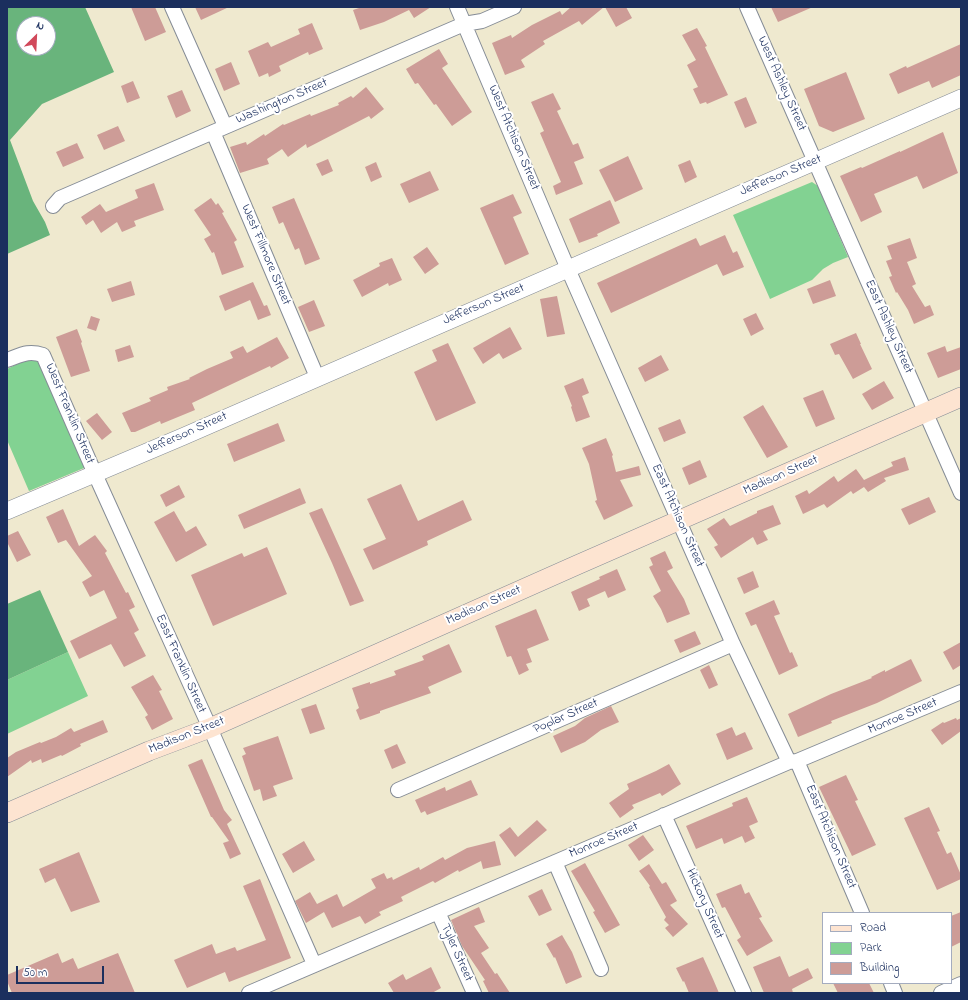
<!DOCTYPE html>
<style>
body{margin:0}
#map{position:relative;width:968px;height:1000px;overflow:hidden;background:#efe9cf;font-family:"Indie Flower",sans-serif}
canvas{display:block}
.frame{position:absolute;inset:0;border:8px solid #1b2f5e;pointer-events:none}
.legend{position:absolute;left:822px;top:912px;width:130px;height:72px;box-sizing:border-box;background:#fff;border:1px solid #a4acbf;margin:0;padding:5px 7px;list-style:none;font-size:12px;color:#1b2f5e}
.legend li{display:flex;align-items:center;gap:8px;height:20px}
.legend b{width:20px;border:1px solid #a4acbf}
.north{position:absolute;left:16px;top:16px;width:40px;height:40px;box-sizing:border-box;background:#fff;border:1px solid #a4acbf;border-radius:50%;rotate:24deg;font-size:11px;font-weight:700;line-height:16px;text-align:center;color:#1b2f5e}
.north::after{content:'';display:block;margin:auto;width:14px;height:18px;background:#d1495b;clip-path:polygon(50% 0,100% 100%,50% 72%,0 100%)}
.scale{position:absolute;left:16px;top:966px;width:88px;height:18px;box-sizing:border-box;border:2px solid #1b2f5e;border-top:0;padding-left:5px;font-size:12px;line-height:14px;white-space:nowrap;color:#1b2f5e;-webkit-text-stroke:3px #fff;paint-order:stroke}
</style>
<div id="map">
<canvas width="968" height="1000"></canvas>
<div class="frame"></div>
<ul class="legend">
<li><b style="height:5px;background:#fde4d1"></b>Road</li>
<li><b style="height:11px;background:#82d292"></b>Park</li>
<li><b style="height:11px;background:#cd9c97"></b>Building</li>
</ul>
<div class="north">N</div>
<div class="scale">50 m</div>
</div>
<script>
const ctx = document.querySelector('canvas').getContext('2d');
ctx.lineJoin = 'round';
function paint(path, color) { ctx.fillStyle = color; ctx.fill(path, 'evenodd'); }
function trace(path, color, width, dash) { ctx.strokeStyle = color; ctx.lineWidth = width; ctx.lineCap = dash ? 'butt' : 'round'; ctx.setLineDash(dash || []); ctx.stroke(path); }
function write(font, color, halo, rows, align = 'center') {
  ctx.font = font + ' "Indie Flower",sans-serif'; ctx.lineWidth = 4; ctx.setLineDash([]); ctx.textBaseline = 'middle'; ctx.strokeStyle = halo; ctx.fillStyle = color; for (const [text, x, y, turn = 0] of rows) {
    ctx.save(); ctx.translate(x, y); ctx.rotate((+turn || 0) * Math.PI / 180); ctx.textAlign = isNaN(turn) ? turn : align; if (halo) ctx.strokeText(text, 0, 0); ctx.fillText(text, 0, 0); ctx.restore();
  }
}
paint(new Path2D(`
 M812 182 818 186 848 257 833 263 823 269 812 280 770 299 733 215Z
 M28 359H35L40 361 86 463 84 468 29 491 7 440V369Z
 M68 652 88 696 7 734V680Z`), '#82d292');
paint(new Path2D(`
 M7 7H85L114 72 42 104 10 140 33 201 45 222 50 235 7 254ZM24 24H48V48H24Z
 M40 590 68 652 7 680V604Z`), '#69b47c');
paint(new Path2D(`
 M131 7H155L166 32 145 41Z
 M195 7H229L201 20Z
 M362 7H431L414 18 409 10 384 22 360 30 353 10Z
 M571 7H604L582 25 579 21 543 41 545 44 521 60 525 67 505 75 492 43 511 35 512 38 532 25 560 11 562 15Z
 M605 7H626L632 18 616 27Z
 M771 7H813L778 22Z
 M312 23 323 49 309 55 308 52 279 66 281 71 269 77 268 73 259 77 248 51 268 42 271 47 300 34 298 29Z
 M697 28 707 46 705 47 728 95 707 104 706 102 700 104 693 89 698 87 687 65 696 60 682 35Z
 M961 44V75L932 88 929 81 898 94 889 74 906 66 907 68Z
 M439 49 448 64 442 68 472 112 452 126 436 104 434 105 418 83 415 84 406 69Z
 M231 62 240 84 224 91 215 69Z
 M846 72 865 119 833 132 819 126 804 89Z
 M133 81 140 98 127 103 121 86Z
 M366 87 384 109 371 119 369 116 307 148 306 144 288 157 282 149 267 159 269 164 240 173 230 147 246 142 247 145 264 134 265 136 283 124 284 125 310 114 311 116 339 105 338 103 351 96 353 98Z
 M182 90 191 111 176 118 167 96Z
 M553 93 561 109 557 111 573 145 578 143 584 158 574 162 583 184 556 195 553 186 561 182 540 133 544 131 531 102Z
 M746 97 757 123 745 128 734 102Z
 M118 126 125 141 104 150 97 135Z
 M943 132 958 173 923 189 917 176 874 194 882 212 861 222 840 176 861 167 862 168 900 151V152L932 137Z
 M77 143 84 158 63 167 56 152Z
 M628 156 643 189 615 202 599 170Z
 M328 159 333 171 322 176 316 164Z
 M690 160 697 177 685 183 678 165Z
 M376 162 382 177 371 182 365 167Z
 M430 171 439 190 409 203 400 184Z
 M154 183 164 210 134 221 136 226 122 232 117 222 101 233 93 220 86 225 81 217 100 204 106 212 138 198 135 190Z
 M513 194 522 213 513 217 529 254 505 265 480 208Z
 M211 198 216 205 218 203 224 212 222 213 237 240 234 242 244 267 222 275 214 252 212 253 204 239 211 235 194 210Z
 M294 198 320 259 305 265 299 248 295 250 283 222 279 224 272 207Z
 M610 200 620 223 597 234 598 236 579 243 569 219Z
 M725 235 733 253 737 251 744 267 723 276 717 264 611 313 597 283 696 238 700 246Z
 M910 238 917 258 907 262 916 284 912 286 925 307 930 305 934 315 914 324 908 310 897 292 896 293 889 277 892 276 886 261 892 259 887 246Z
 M427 247 439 264 425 274 413 257Z
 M392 258 402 280 389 286 388 283 362 297 353 280 380 266 379 263Z
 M830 280 836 296 813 304 807 289Z
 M131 281 135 295 112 302 107 289Z
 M253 282 264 306 267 305 271 315 258 320 250 300 225 311 219 296Z
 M557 296 565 334 547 337 540 299Z
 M314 300 325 326 309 332 298 307Z
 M756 313 764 329 751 336 743 319Z
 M91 316 100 319 96 331 87 328Z
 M510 327 522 349 503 359 499 353 483 364 473 348Z
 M77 329 82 342 81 343 90 371 71 377 56 337Z
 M856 333 861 344H860L872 369 853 379 839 354 835 355 830 344Z
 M277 337 289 358 271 368 270 366 192 403 195 410 161 424 160 421 135 432H131L122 413 151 401 149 398 168 390 167 387 190 379 189 378 207 369 233 358 230 352 243 346 247 353Z
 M448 343 476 403 436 421 414 372 437 361 432 350Z
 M130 345 134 357 118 362 115 350Z
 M945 346 947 352 961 347V369L938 378 927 353Z
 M661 355 669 370 645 382 638 368Z
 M583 378 589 393 582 396 590 417 576 422 571 407 572 406 564 386Z
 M884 381 894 398 872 410 862 394Z
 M823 390 835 419 816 427 803 398Z
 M763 405 788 447 767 458 743 417Z
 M97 413 112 432 102 440 86 421Z
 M680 419 686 433 664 442 658 428Z
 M278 423 285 441 234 462 227 444Z
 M606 438 613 455 612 456 616 472 639 466 641 475 620 480 633 506 604 520 595 501 597 500 589 464 582 448Z
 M905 457 909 470 884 478 886 481 868 492 864 487 853 494 851 491 827 508 824 504 803 514 795 496 807 490 809 494 834 476 838 482 856 469 864 480 893 466 891 462Z
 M700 460 707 477 689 485 682 468Z
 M401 484 418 521 463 500 472 520 427 541 428 545 373 570 363 549 386 539 367 499Z
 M179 485 185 497 166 507 160 495Z
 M300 488 306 503 244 529 238 515Z
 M929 497 936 512 909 525 901 509Z
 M773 505 781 524 763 531 768 540 757 545 753 537 721 558 714 547 718 545 707 529 724 518 730 526 757 513V511Z
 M322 508 364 601 350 606 332 563 309 513Z
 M63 509 79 546 95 535 107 551 105 553 126 593 128 592 135 607 129 610 139 630 134 633 146 656 124 667 111 644 79 659 70 641 117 618 104 590 90 597 82 582 92 576 66 540 58 543 46 517Z
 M174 511 186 532 196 526 207 545 176 562 154 522Z
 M18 531 31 555 17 562 7 542V536Z
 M267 547 287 594 213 626 191 575 242 553 244 557Z
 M665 551 673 568 667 571 684 599 690 614 667 623 661 609 653 596 661 591 649 567 653 565 650 558Z
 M617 569 626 590 608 598 605 591 587 599 590 606 579 611 571 592 600 579 599 577Z
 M753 571 759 587 744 594 737 578Z
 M774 600 780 614 774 616 790 653 792 652 798 666 779 675 756 624 751 626 745 613Z
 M536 609 549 640 527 649 532 662 526 664 529 670 519 675 511 656 507 657 495 626Z
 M695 631 701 644 680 653 674 640Z
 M961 642V665L953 670 943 652Z
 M449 644 462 672 428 687 431 693 380 711V713L360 720 356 710 359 708 352 688 370 682V684L396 675 394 671 424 660 422 656Z
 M911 659 922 681 877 703 831 721 832 723 798 737 788 714 831 694 872 678 871 677 885 670V672Z
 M709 665 718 685 709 689 700 670Z
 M153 675 162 690 159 691 173 719 152 730 145 717 148 715 131 687Z
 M316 704 325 729 310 734 301 709Z
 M611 706 619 722 601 730 585 742 561 753 553 736 575 726 585 718Z
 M956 718 957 720 961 718V731L942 745 931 730 943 722 944 723Z
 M103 720 108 732 80 744 81 746 62 756 61 755 42 763 41 759 32 763 31 760 7 777V758L16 752 40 742 41 743 56 737 71 728 74 732Z
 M732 727 736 736 745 732 753 749 727 760 716 734Z
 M278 736 293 779 273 786 277 796 263 801 260 789 254 791 242 756 246 754 243 748Z
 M397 744 406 763 392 769 384 750Z
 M202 759 224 810 232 820 227 824 241 854 230 859 223 843 229 841 212 817H211L188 765Z
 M669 764 681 784 662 796 660 793 632 805 634 808 620 818 609 803 629 789 627 784 656 771Z
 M846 775 858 800 855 801 876 845 852 856 819 787Z
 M471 780 478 795 427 815 425 811 421 813 415 800 445 787 446 791Z
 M747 797 758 822 749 826 755 838 745 843 742 836 724 844 722 838 696 849 686 826 733 806 732 803Z
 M929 807 940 831 937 832 947 854 951 852 961 875V879L937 890 904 818Z
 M537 820 547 830 515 857 499 835 510 827 518 837Z
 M643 835 654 850 639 861 628 845Z
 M304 841 315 860 293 873 282 854Z
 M495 841 501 865 483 869 481 861 459 872 458 870 435 883 433 881 401 897 403 901 379 912 381 915 365 924 360 916 332 928 324 912 306 923 295 901 310 892 317 904 337 894 343 907 376 888 371 879 384 873 387 879 392 877 393 880 419 867 420 870 443 857 445 860 467 848Z
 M79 852 100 902 71 912 55 878 45 883 39 869Z
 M585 863 620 925 605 933 593 912 595 911 571 871Z
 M649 864 662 884 666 882 677 901 670 905 688 924 673 937 665 928 669 925 664 920 666 917 649 887 650 886 639 871Z
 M260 879 291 958 229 982 225 972 187 988 174 960 212 944 216 954 235 947 237 951 266 940 243 886Z
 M741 884 745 894 749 892 762 917 759 918 773 941 747 956 737 940 741 937 725 907 722 908 716 894Z
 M542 889 552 910 539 916 528 896Z
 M479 907 485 922 474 926 489 948 481 953 495 974 497 973 510 993H489L483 981 485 980 462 946 451 920Z
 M961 912V942L951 947V916Z
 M562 935 572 952 582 977 566 984 555 957 554 958 546 944Z
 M58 953 62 963 73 958 78 969 118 953 135 993H12L7 981V975Z
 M780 956 789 977 808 968 813 978 792 989 793 993H764L753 967Z
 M703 957 713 979 719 993H689L684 981 683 982 676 968Z
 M431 967 441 988 432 993H394L388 983 403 974 406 980Z
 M833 983H869L874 993H838Z`), '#cd9c97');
const minor = new Path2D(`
 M172 7 225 126
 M457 7 568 269 733 644 789 762
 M747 7 961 493
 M213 132 317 377
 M53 206 60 198 464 24 482 21 514 7
 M7 360C21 355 28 350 43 355L95 474 210 728 314 964
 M797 761 862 913
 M398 790 733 644
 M664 815 744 993
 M555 862 601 969
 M438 912 474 993
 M891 983 895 993
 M249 993 789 762 797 761 961 692
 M941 993 961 984`);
const tertiary = new Path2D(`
 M7 511 182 437 961 98`);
const secondary = new Path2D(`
 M7 813 149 751 210 728 577 565 961 397`);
trace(minor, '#858c96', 16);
trace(tertiary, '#858c96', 18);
trace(secondary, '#858c96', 20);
trace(minor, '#fff', 14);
trace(tertiary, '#fff', 17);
trace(secondary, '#fde4d1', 19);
write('13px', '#1b2f5e', '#fff', [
 ["West Ashley Street",781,84,66],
 ["Washington Street",282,102,-23],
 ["West Atchison Street",513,138,67],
 ["Jefferson Street",781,176,-23],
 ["West Fillmore Street",265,255,67],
 ["Jefferson Street",484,305,-23],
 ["East Ashley Street",888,327,66],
 ["West Franklin Street",69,414,67],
 ["Jefferson Street",187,434,-24],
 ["Madison Street",781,476,-24],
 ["East Atchison Street",677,516,66],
 ["Madison Street",484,606,-24],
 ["East Franklin Street",180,664,66],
 ["Poplar Street",566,717,-24],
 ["Monroe Street",903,717,-23],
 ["Madison Street",187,736,-22],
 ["East Atchison Street",830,837,67],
 ["Monroe Street",604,841,-23],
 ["Hickory Street",704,904,66],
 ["Tyler Street",456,953,66]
]);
</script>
